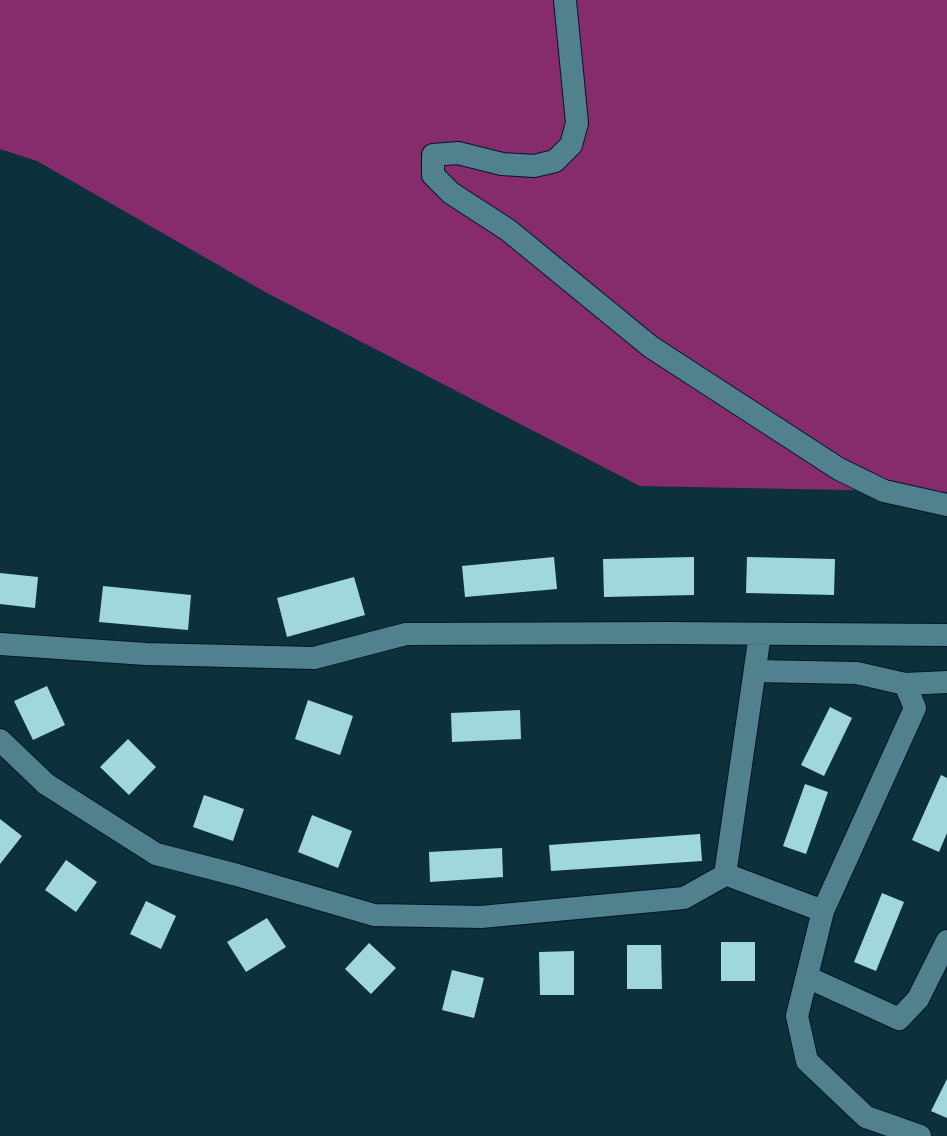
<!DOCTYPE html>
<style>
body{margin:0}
canvas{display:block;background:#0c313c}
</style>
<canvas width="947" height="1136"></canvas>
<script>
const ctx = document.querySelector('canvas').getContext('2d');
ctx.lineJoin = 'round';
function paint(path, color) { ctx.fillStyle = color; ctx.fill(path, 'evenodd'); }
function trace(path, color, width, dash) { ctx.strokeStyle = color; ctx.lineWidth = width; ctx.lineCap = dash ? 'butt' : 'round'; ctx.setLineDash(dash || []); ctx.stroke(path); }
paint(new Path2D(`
 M0 0H947V492L640 486 267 293 37 161 0 149Z`), '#862c6c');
paint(new Path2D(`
 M554 557 557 589 465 597 462 566Z
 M694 557V595L604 597 603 559Z
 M747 557 835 559 834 595 746 593Z
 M0 573 38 577 35 608 0 604Z
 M354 577 365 615 287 637 277 598Z
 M103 586 191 595 188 630 99 622Z
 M47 686 65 725 33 740 14 701Z
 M308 700 353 716 340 755 295 739Z
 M830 707 852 718 824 776 801 765Z
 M520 710 521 739 452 742 451 713Z
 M128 739 156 767 129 795 100 767Z
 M941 775 947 778V833L939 852 912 840Z
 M805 784 828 792 806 854 783 846Z
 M204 795 244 809 233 841 193 827Z
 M312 815 352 831 338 868 298 852Z
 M0 819 22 836 0 864Z
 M700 834 702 861 551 871 549 845Z
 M502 848 503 877 430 882 429 852Z
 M66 860 97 882 76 912 45 890Z
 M882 893 904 902 876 971 854 962Z
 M146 901 176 916 161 949 130 934Z
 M267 918 286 947 246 972 227 942Z
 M721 942H755V981H721Z
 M369 943 396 968 371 994 345 969Z
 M627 945H661L662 989H627Z
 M574 951V995H540L539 952Z
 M452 970 484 978 474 1018 442 1010Z
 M947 1079V1118L931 1111Z`), '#a0d7da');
const minor = new Path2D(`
 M565 0 577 123 571 145 555 161 534 166 502 164 458 153 433 155V175L451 193 508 230 651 347 839 469 884 491 947 505
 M0 644 146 654 314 658 406 634 668 633 947 635
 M905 684 947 682
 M0 740 46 784 156 854 237 875 374 915 481 917 684 898 725 875 760 634
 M725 874 823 911 915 708 905 684 857 673 755 671
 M823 911 797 1016 807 1061 866 1117 920 1136
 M807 977 899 1019 918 999 947 941`);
trace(minor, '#01181f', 24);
trace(minor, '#51808f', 22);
</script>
